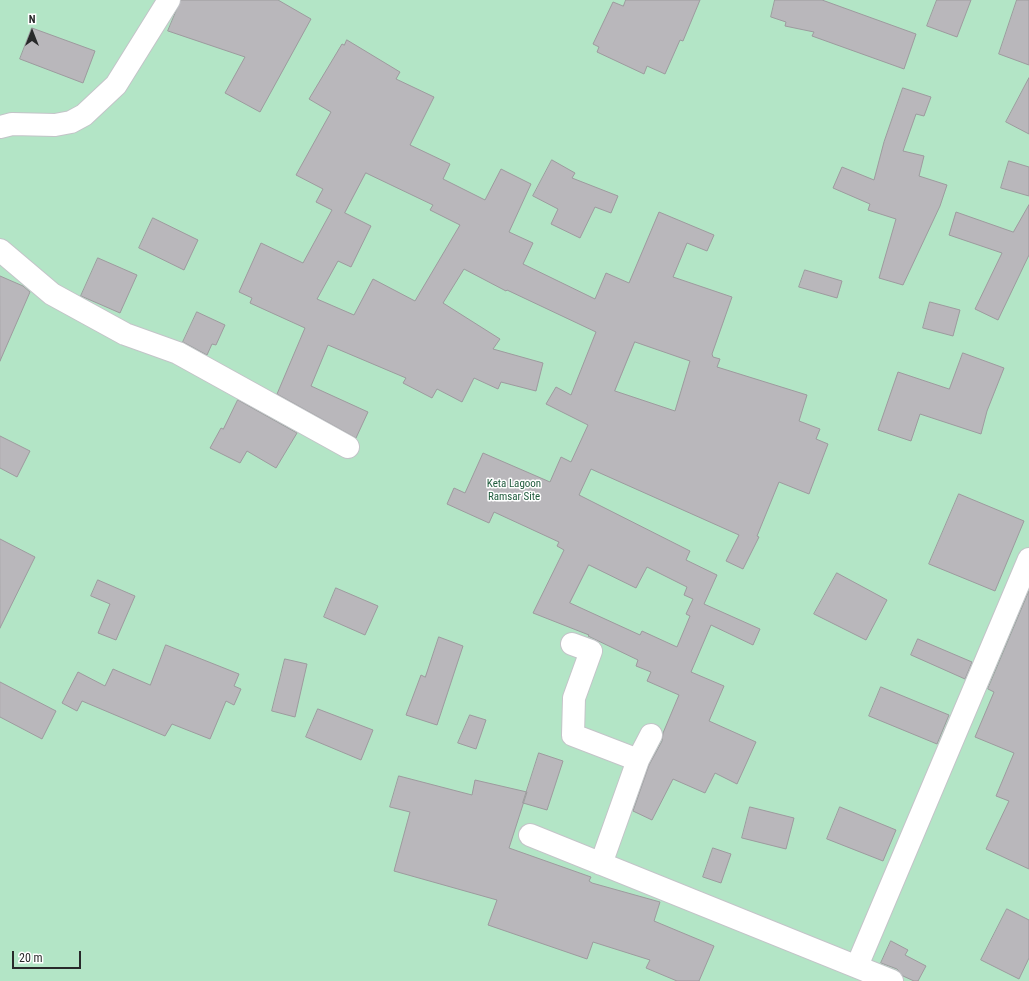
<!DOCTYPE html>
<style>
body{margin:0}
#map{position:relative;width:1029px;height:981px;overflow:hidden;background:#f1f2f6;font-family:"Roboto Condensed",sans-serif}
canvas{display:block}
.north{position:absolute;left:12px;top:12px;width:40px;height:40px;-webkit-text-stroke:3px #fff;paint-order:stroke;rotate:0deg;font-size:11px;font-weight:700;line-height:16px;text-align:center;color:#28292a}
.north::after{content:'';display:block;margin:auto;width:14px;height:18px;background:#28292a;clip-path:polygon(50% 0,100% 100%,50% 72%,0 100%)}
.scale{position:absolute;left:12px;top:951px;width:69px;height:18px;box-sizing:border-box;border:2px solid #28292a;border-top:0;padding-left:5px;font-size:12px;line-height:14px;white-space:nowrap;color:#28292a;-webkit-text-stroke:3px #fff;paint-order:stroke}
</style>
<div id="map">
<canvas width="1029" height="981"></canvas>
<div class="north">N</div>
<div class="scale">20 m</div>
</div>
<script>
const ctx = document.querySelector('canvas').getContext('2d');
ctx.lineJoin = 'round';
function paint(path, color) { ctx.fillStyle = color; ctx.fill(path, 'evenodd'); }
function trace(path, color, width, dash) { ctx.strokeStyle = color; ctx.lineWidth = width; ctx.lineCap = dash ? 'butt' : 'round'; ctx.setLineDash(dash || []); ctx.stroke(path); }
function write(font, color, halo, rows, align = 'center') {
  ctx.font = font + ' "Roboto Condensed",sans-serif'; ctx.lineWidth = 3; ctx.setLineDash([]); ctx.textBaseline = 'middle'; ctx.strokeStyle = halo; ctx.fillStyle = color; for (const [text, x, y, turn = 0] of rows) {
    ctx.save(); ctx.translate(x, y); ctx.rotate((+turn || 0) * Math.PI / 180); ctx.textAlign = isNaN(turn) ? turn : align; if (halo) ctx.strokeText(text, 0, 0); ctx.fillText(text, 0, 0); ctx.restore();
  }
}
paint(new Path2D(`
 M0 0H1029V981H0Z`), '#b3e5c6');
const building = new Path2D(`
 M181 0H278L311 19 260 112 225 93 245 57 168 31Z
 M626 0H700L683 41 680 40 665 74 647 66 644 74 597 52 599 47 593 44 613 2 623 6Z
 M775 0H822L916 34 904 69 812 36 814 32 785 26 786 22 771 17Z
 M937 0H971L957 37 927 26Z
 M1017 0H1029V65L999 54Z
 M32 28 95 51 83 83 20 59Z
 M347 40 400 72 396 79 434 97 410 145 450 164 443 179 485 200 501 169 531 184 509 232 533 243 523 264 595 299 606 273 629 283 659 212 714 235 707 251 687 243 673 277 732 297 712 354 713 357 720 359 717 367 807 395 799 421 820 429 816 439 828 444 809 494 779 482 757 536 759 537 743 569 726 561 739 535 591 469 579 495 690 551 686 560 717 575 704 604 760 629 753 645 711 625 691 672 724 686 709 721 756 742 737 784 715 773 705 793 673 779 652 820 633 811 649 765 662 741 663 733 679 695 647 681 651 672 636 666 638 660 588 636 589 635 533 613 564 550 557 546 559 542 494 512 489 523 447 504 454 488 465 493 483 453 550 482 561 457 571 462 588 425 546 404 556 387 571 395 596 332 507 290 506 291 464 269 443 303 500 339 493 349 543 363 536 391 501 382 498 389 474 378 462 402 437 389 432 398 403 383 406 378 328 345 311 386 368 412 356 438 277 394 305 328 250 303 252 298 239 292 261 243 303 263 332 210 316 202 323 189 296 175 331 112 309 99 342 44 344 45ZM366 173 433 205 430 210 460 225 415 301 373 279 354 315 317 299 338 261 351 267 371 226 345 213ZM635 342 690 361 675 411 615 391ZM589 565 636 588 647 567 687 587 684 595 693 599 686 614 690 616 677 647 642 631 640 635 570 603Z
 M1029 78V134L1006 122Z
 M903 88 931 97 924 116 916 114 903 151 924 156 919 176 947 185 940 206 903 285 879 278 896 219 868 210 870 204 833 188 842 167 874 180 884 142Z
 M552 160 575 173 572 178 618 196 611 213 595 207 580 238 551 224 558 209 533 196Z
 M1009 161 1029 167V196L1001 188Z
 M1029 205V255L998 320 975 309 1002 253 949 235 956 212 1013 232Z
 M153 218 198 240 184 270 139 248Z
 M98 258 137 275 120 313 81 296Z
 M805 270 842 281 837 298 799 287Z
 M0 276 23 286 30 292 0 361Z
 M930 302 960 310 953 336 923 328Z
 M197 312 225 325 216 345 212 344 207 355 183 342Z
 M963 353 1004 368 987 411 981 434 920 414 911 441 878 430 898 372 949 389Z
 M238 400 297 433 276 468 247 451 240 463 210 448 221 428 223 429Z
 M0 436 30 451 17 477 0 468Z
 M959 494 1024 521 995 591 929 564Z
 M0 539 35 557 0 628Z
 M837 573 887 600 866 640 814 614Z
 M98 580 135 596 116 640 98 633 110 604 91 596Z
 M336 588 378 606 365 635 324 617Z
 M1029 591V869L986 849 1009 801 996 796 1014 753 975 737 994 692 988 689Z
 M439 637 463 646 437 725 406 715 421 675 425 677Z
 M918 639 972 662 965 679 911 655Z
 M166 645 239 674 234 686 241 689 234 705 226 701 210 739 172 724 165 736 82 701 77 711 62 703 78 672 105 686 113 669 150 685Z
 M285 659 307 664 295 717 272 711Z
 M0 682 56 711 42 739 0 717Z
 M881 687 949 715 937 744 869 716Z
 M318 709 373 730 361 760 306 737Z
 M470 715 486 720 476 749 458 743Z
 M539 753 563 761 547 810 523 803Z
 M399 776 472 795 475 780 527 792 509 848 591 877 589 881 592 883 660 902 654 921 714 946 699 981H677L646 968 650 960 593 942 587 959 488 925 497 900 394 871 410 812 390 807Z
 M750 807 794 818 786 849 742 838Z
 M840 807 896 830 883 861 827 839Z
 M713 848 731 854 721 883 703 877Z
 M1007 909 1029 920V958L1019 979 981 960Z
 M891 941 908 950 905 955 926 966 918 981H914L903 976 897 969 881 963Z`);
paint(building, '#b9b7bb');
trace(building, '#9d9b9e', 1);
const minor = new Path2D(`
 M0 127 12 124 55 125 71 122 84 115 116 85 169 0
 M0 250 52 294 125 334 178 353 348 447
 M572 644 591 651 574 698 573 735 638 760
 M530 835 892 981
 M601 864 638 760 651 735
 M857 966 1029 559`);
trace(minor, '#c3c4c8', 24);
trace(minor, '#fff', 22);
write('11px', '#205c3d', '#fff', [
 ["Keta Lagoon",514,484],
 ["Ramsar Site",514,497]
]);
</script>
